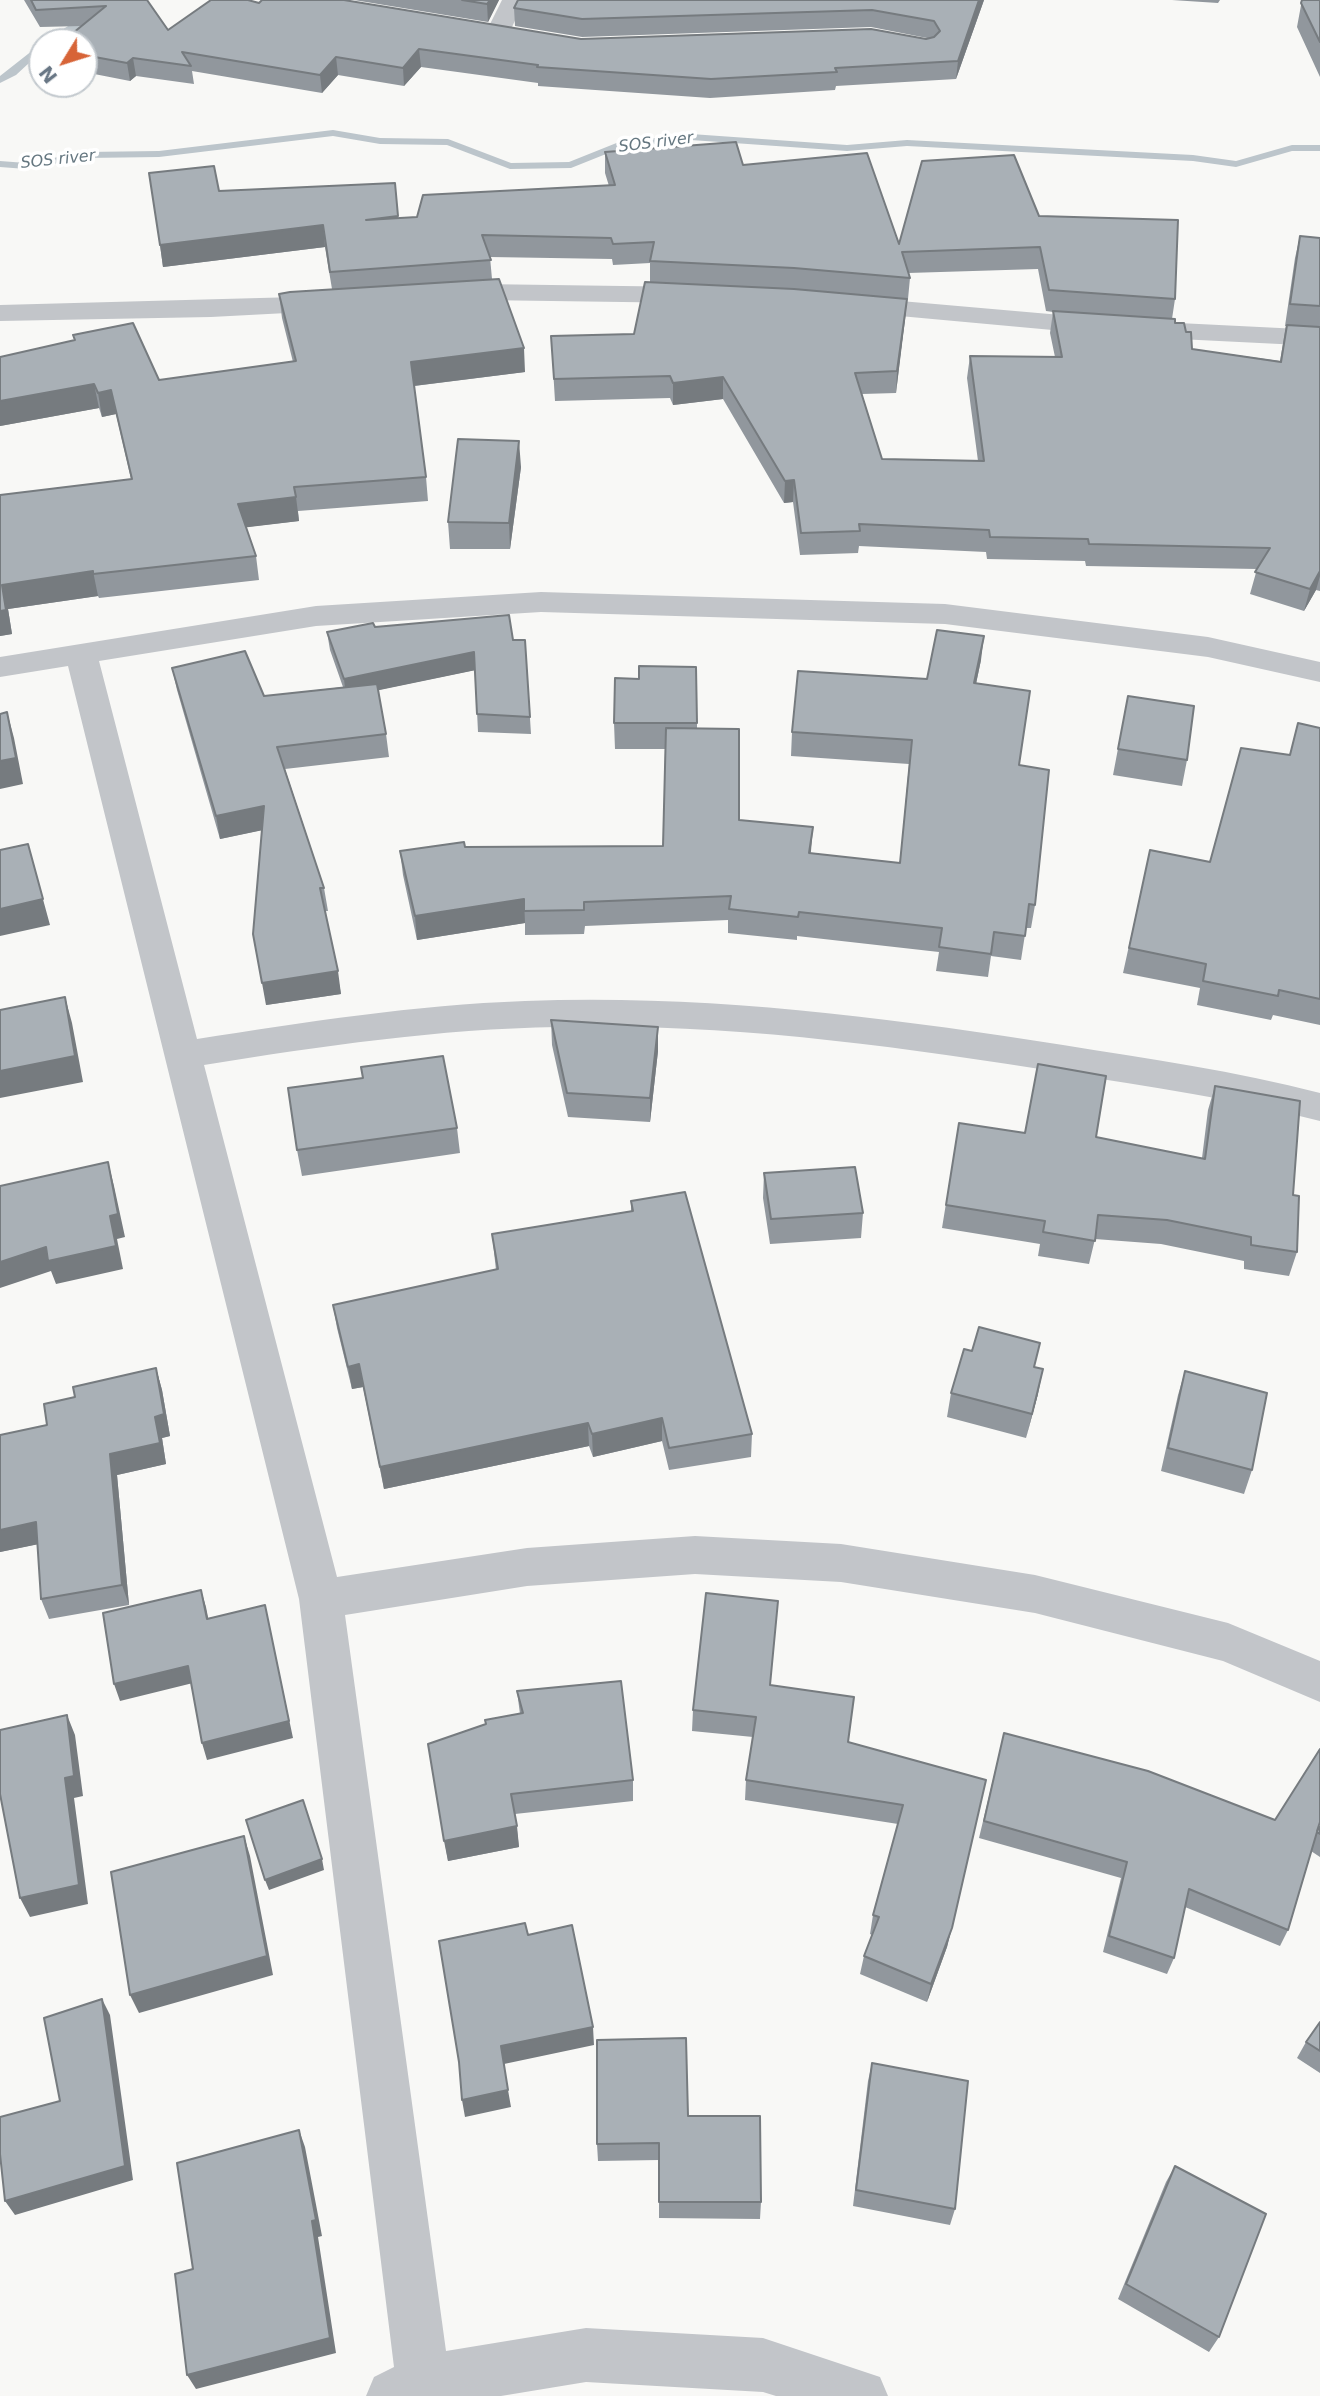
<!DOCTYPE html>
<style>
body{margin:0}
#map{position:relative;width:1320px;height:2396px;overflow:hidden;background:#f8f8f6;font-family:"DejaVu Sans",sans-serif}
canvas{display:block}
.north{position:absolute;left:28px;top:28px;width:70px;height:70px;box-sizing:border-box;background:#fff;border:2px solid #c3c9ce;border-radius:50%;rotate:232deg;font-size:19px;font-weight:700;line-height:28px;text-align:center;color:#697785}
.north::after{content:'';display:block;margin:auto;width:24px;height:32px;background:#d76437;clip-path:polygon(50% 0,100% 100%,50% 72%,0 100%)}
</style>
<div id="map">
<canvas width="1320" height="2396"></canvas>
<div class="north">N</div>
</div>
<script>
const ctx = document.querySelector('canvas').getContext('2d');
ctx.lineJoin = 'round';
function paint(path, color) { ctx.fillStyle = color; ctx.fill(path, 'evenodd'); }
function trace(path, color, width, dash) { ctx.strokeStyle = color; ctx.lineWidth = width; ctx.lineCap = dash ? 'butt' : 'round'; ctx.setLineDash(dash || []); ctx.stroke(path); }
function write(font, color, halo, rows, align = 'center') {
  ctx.font = font + ' "DejaVu Sans",sans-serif'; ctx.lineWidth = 7; ctx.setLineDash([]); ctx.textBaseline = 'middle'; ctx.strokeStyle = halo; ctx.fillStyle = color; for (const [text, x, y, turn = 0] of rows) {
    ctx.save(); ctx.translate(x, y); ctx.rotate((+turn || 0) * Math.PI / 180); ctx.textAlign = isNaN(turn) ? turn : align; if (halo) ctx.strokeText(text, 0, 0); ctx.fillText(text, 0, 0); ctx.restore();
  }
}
paint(new Path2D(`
 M118 0H131L55 42H43L79 19Z
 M42 43V51L16 75 0 83V76Z
 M333 130 380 138 448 139 511 163 569 162 619 142 691 134 847 145 907 140 1193 155 1236 161 1292 145H1320V151H1292L1236 167 1193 161 907 146 847 151 691 140 621 148 571 168 510 169 447 145 380 144 333 136 159 157 86 158 26 169 0 167V161L26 163 86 152 159 151Z`), '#bcc5cb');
paint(new Path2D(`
 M502 0H524L509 34 505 39H489L485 34Z
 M480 284 694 287 703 289 707 295 703 301 694 303 480 300 450 302 441 300 437 294 441 288Z
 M334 296 344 298 347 304 344 310 211 317 0 321V305Z
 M855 297 1118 320 1320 330V346L1118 336 845 311 842 305 845 299Z
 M541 592 945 604 1208 637 1320 662V682L1208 657 945 624 541 612 316 626 99 661 197 1039C306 1022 414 1005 525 1001 705 994 885 1017 1063 1045 1149 1059 1236 1071 1320 1093V1121C1236 1099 1150 1087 1064 1073 897 1046 728 1023 558 1027 438 1029 322 1046 204 1065L337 1577 527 1548 695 1536 841 1544 1035 1575 1228 1623 1320 1661V1702L1223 1661 1035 1613 841 1582 695 1574 527 1586 345 1615 446 2351 586 2328 763 2338 880 2377 888 2396H776L763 2392 586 2382 501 2396H366L374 2377 394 2367 299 1599 68 666 0 677V657L316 606Z`), '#c2c5c9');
paint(new Path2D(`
 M24 0H147L168 30 259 3 581 39 927 38 871 27 582 37 515 26 514 8 984 0 956 79 836 86 835 90 710 98 538 86V83L421 67 404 86 338 75 322 93 192 71 194 84 136 76 130 81 84 72V42L82 26 40 27Z
 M354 0H499L488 22Z
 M1172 0H1220L1218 3Z
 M1302 0H1320V77L1297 27Z
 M605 152 743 165 899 244 1039 216 1175 299 1172 319 1186 332 1192 349 1280 361 1286 326H1285L1295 258 1300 236 1320 238V591L1316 590 1304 611 1250 594 1257 569 1086 566 1085 561 987 559 986 552 859 546 858 553 800 555 793 502 784 503 723 399 673 405 670 398 555 401 551 336 634 334 650 282V263L613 265 612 259 490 257 492 279 525 372 414 386 426 477 428 501 298 511 299 521 246 527 256 556 259 580 99 598 98 596 8 609 12 634 0 636V495L131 479 116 414 102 417 99 408 0 426V357L74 340 73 335 159 380 293 362 282 318 279 294 332 289 325 247 163 267 160 245 219 191 395 183 398 218 417 217 609 186 605 173ZM1038 269 1046 311 1053 312 1050 333 1055 357 970 356 967 378 978 461 882 459 862 394 896 393 907 299H908L910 278 908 273Z
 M521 467 510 549H450L448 522Z
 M375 627 513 640H525L531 734 478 732 475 670 378 690 386 734 389 757 285 769 324 888 328 911H325L341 994 266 1005 262 830 220 839 177 690 172 668 264 696 343 687 330 650 327 632Z
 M981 660 976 684 1019 765 1035 905 1031 928H1026L1021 960 991 956 988 977 936 971 939 952 797 936V940L728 933V920L585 926 584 934 525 935V923L417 940 403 875 400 851 465 847 663 846 665 749H615L614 723H697V729L739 820 811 853 900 863 909 764 791 756 792 732 927 679Z
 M1128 696 1187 760 1182 786 1113 775Z
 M1320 728V1025L1273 1015 1271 1020 1197 1005 1200 988 1123 973 1150 850 1210 862 1289 755Z
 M551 1020 658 1027V1051L650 1122 568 1117 552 1045Z
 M363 1078 457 1128 460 1153 302 1176 297 1150Z
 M1215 1086 1293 1195 1297 1252 1289 1276 1244 1269V1261L1161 1244 1095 1239 1089 1264 1038 1256 1040 1244 942 1228 959 1123 1025 1133 1096 1137 1202 1158 1208 1110Z
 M764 1173 863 1213 861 1238 770 1244 763 1198Z
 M631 1201 752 1434 751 1457 669 1470 662 1441 593 1457 589 1446 384 1489 363 1387 352 1389 337 1328 333 1305 496 1270 492 1234 631 1211Z
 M156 1368 162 1390 170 1436 162 1438 166 1464 117 1475 129 1605 49 1619 41 1599 38 1544 0 1552V1435L47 1425 75 1397Z
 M1185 1371 1252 1470 1244 1494 1161 1471 1178 1395Z
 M951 1393 1038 1394 1026 1438 947 1417Z
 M771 1685 848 1742 986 1780 947 1947 927 2002 860 1974 864 1956 872 1935 870 1934 873 1915 898 1824 745 1800 746 1780 753 1737 692 1731 693 1710Z
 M517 1691 633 1780V1801L515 1814 519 1847 448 1861 428 1744 485 1724V1720L520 1714Z
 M1004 1733 1275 1820 1317 1831 1320 1827V1857L1311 1851 1288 1930 1280 1946 1185 1907 1174 1958 1167 1974 1103 1952 1121 1878 979 1838Z
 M1320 2022V2073L1297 2058 1306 2042Z
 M872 2063 955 2209 950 2225 853 2206 868 2081Z
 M688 2116 761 2202 760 2219 659 2218V2160L598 2161 597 2144Z
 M1175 2166 1219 2337 1209 2352 1118 2299 1166 2182Z`), '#91979d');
paint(new Path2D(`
 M490 0H499L488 22 487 4Z
 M979 0H984L956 79 958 61Z
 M419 49 421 67 404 86 403 68Z
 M336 57 338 75 322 93 320 75Z
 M133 58 136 76 130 81 127 63Z
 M323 225 325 247 163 267 160 245Z
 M907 299 905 320 896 393 897 371Z
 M524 348 525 372 413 386 411 362Z
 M723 377V399L673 405V383Z
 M94 384 99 408 0 426V401Z
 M111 390 116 414 102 417 98 393Z
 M519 441 521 467 510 549 509 523Z
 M794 480 793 502 784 503 785 481Z
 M296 497 299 521 241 528 238 504Z
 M93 571 98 596 8 609 12 634 0 636V611L2 585Z
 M1320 571V576L1316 590 1304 611 1310 589Z
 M984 636 981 660 971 707 974 683Z
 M474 652 476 670 346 697 344 679Z
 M7 712 14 738 23 784 0 789V761Z
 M264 806 268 829 220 839 216 816Z
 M813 827 811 851 807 877 809 853Z
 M35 870 50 925 0 936V909Z
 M524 899 525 923 417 940 415 916Z
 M338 971 341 994 266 1005 262 983Z
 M65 997 72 1023 83 1082 0 1098V1071Z
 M658 1027V1051L650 1122V1098Z
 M108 1162 114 1186 125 1237 117 1239 123 1269 56 1284 51 1271 0 1288V1262L110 1216Z
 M359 1364 363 1387 352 1389 348 1367Z
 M156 1368 162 1390 170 1436 162 1438 166 1464 117 1475 129 1605 122 1585 110 1454 155 1417Z
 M1043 1369 1038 1394 1026 1438 1032 1414Z
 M662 1418V1441L593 1457 592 1434Z
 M588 1423 589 1446 384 1489 380 1467Z
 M36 1522 44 1543 0 1552V1530Z
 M201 1590 206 1607 212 1637 207 1619Z
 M265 1605 293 1738 207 1760 202 1743Z
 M188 1666 193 1683 120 1701 114 1684Z
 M67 1715 75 1735 83 1796 74 1798 88 1904 30 1917 20 1898 65 1778Z
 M517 1826 519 1847 448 1861 444 1841Z
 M244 1836 250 1856 273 1975 139 2013 130 1995Z
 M322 1859 324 1870 269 1890 265 1880Z
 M952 1928 947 1947 927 2002 931 1984Z
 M102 1999 110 2015 133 2180 15 2215 5 2201 125 2166Z
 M593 2027 594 2045 504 2064 501 2046Z
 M508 2090 511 2107 465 2117 462 2100Z
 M299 2130 305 2147 322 2236 318 2237 336 2353 196 2389 187 2375Z`), '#767b7f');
const building = new Path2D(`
 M31 0H147L168 30 211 0H248L259 3 262 0H344L581 39 871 29 926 39 934 37 940 31 934 21 872 10 582 19 514 8 518 0H979L958 61 835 68 837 72 711 79 537 67 538 65 419 49 403 68 336 57 320 75 182 52 191 66 133 58 127 63 84 55V42H62L106 6 36 10Z
 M462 0H490L487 4Z
 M1302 0H1320V42L1301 3Z
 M736 142 743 165 867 153 899 244 922 161 1014 155 1039 216 1178 220 1175 299 1049 290 1040 247 902 252 910 278 794 268 650 261 654 242 613 244 611 238 482 235 491 260 330 272 323 225 160 245 149 173 214 166 219 191 395 183 398 216 366 220 417 217 423 195 615 185 605 152Z
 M1300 236 1320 238V306L1290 304Z
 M499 279 524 348 411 362 426 477 294 487 296 497 238 504 256 556 93 574V571L2 585 6 610 0 611V495L132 479 111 390 98 393 94 384 0 401V357L75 340 73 335 133 323 159 380 296 361 279 294 290 292Z
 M645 282 794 289 907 299 897 371 855 373 882 459 984 461 970 356 1062 357 1053 311 1175 319V323H1184L1186 332H1191L1192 349 1281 362 1287 325 1320 327V571L1310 589 1255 572 1270 548 1089 544 1088 539 990 537 989 530 859 524 860 531 801 533 794 480 785 481 723 377 673 383 670 376 554 379 551 336 634 334Z
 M458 439 519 441 509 523 448 522Z
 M509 615 513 640H525L530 717 477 714 474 652 344 679 327 632 373 623 375 627Z
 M937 630 984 636 974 683 1030 691 1019 765 1049 770 1035 905 1029 904 1025 936 994 932 991 954 939 947 942 928 799 912 798 917 729 909 731 896 584 902V910L524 911V899L415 916 400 851 464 842 465 847 663 846 666 728 739 729V820L813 827 809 853 900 863 912 740 792 732 798 671 927 679Z
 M245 651 264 696 377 684 386 734 277 747 324 888H320L338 971 262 983 253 934 264 806 216 816 172 668Z
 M639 666 696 667 697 723H614L615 678 639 679Z
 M1128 696 1194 706 1187 760 1118 749Z
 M7 712 16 758 0 761V714Z
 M1298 723 1320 728V999L1279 990 1278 996 1203 981 1206 964 1129 948 1150 850 1210 862 1241 748 1290 755Z
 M28 844 43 899 0 909V850Z
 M65 997 75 1056 0 1071V1010Z
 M551 1020 658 1027 650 1098 567 1093Z
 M443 1056 457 1128 297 1150 288 1088 363 1078 361 1067Z
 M1038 1064 1106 1076 1096 1137 1205 1159 1215 1086 1300 1101 1293 1195 1299 1196 1297 1252 1251 1245V1237L1167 1220 1098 1215 1095 1241 1043 1232 1045 1221 946 1205 959 1123 1025 1133Z
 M108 1162 118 1214 110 1216 116 1246 48 1261 46 1247 0 1262V1186Z
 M855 1167 863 1213 771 1219 764 1173Z
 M685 1192 752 1434 669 1448 662 1418 592 1434 588 1423 380 1467 359 1364 348 1367 333 1305 498 1269 492 1234 633 1211 631 1201Z
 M979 1327 1040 1343 1034 1367 1043 1369 1032 1414 951 1393 964 1349 972 1351Z
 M156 1368 164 1414 155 1417 160 1443 110 1454 122 1585 41 1599 36 1522 0 1530V1435L47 1425 44 1404 75 1397 73 1387Z
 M1185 1371 1267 1393 1252 1470 1168 1448Z
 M201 1590 207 1619 265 1605 289 1721 202 1743 188 1666 114 1684 103 1613Z
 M706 1593 778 1601 770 1685 854 1697 848 1742 986 1780 952 1928 931 1984 864 1956 879 1917 873 1915 903 1805 746 1780 756 1717 693 1710Z
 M621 1681 633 1780 511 1794 517 1826 444 1841 428 1744 486 1724 485 1720 523 1713 517 1691Z
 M67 1715 74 1776 65 1778 79 1885 20 1898 0 1794V1730Z
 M1004 1733 1148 1771 1275 1820 1320 1749V1822L1317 1831 1320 1827V1834L1317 1832 1288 1930 1189 1889 1174 1958 1109 1936 1127 1862 984 1821Z
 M303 1800 322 1859 265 1880 246 1820Z
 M244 1836 267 1956 130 1995 111 1872Z
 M525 1923 528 1935 572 1925 593 2027 501 2046 508 2090 462 2100 459 2062 439 1941Z
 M102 1999 125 2166 5 2201 0 2154V2117L60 2101 44 2018Z
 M1320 2022V2051L1306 2042Z
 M686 2038 688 2116H760L761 2202H659V2143L597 2144V2040Z
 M872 2063 968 2081 955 2209 856 2190Z
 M299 2130 316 2220 312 2221 330 2338 187 2375 175 2274 193 2269 177 2163Z
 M1175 2166 1266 2214 1219 2337 1126 2284Z`);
paint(building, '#a9b0b6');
trace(building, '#767b7f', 2);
write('italic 16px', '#657780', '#fff', [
 ["SOS river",656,143,-7],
 ["SOS river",58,160,-6]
]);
</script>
